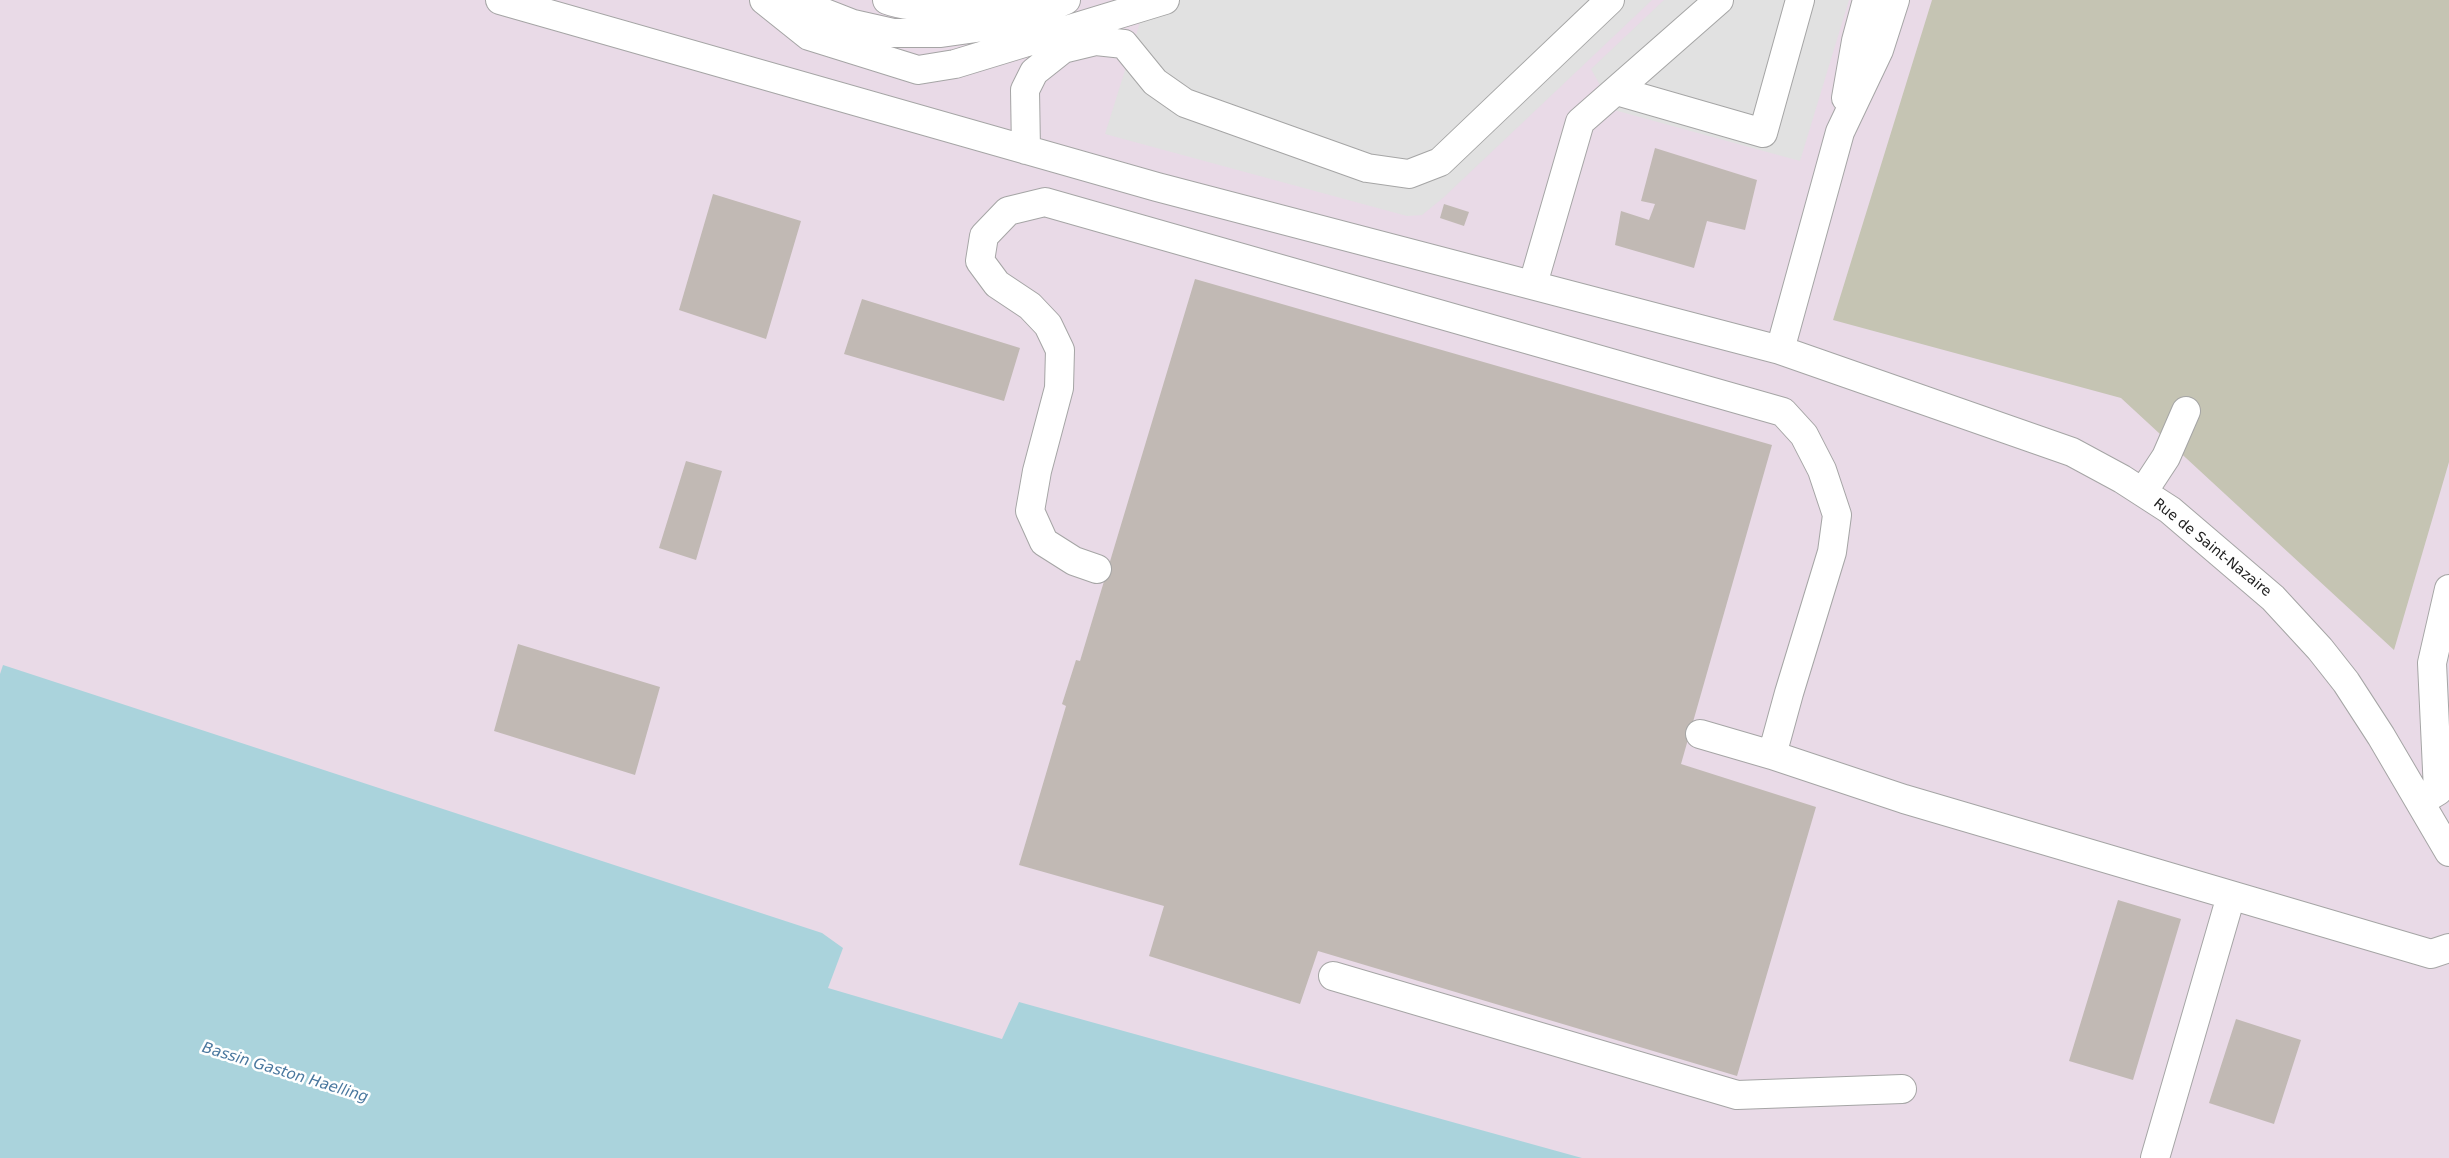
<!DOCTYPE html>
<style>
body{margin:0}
canvas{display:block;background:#f1ede7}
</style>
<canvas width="2449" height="1158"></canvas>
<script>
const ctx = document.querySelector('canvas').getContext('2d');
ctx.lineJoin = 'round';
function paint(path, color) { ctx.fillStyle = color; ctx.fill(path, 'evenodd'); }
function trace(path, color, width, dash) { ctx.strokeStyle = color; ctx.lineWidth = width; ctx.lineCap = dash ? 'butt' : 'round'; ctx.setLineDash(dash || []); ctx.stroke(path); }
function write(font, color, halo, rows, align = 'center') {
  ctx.font = font + ' "DejaVu Sans",sans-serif'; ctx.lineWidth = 5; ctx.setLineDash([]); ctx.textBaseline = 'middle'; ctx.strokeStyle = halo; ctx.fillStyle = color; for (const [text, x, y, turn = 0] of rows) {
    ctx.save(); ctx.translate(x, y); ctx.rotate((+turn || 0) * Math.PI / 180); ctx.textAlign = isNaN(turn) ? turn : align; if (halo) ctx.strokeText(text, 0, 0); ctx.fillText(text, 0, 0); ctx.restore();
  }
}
paint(new Path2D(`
 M0 0H2449V1158H0Z`), '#e9dae7');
paint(new Path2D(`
 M1932 0H2449V462L2394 650 2121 398 1833 320Z`), '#c5c4b3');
paint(new Path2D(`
 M1147 0H1652L1443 198 1422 215 1407 216 1105 134Z
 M1664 0H1849L1800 161 1614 110 1591 69Z`), '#e1e1e1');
paint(new Path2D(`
 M3 665 822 933 843 948 828 988 1002 1039 1019 1002 1582 1158H0V674Z`), '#aad3dc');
paint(new Path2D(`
 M1655 148 1757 180 1745 230 1707 221 1694 268 1615 245 1621 211 1649 220 1655 204 1641 201Z
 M713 194 801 221 766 339 679 310Z
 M1444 204 1469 212 1464 226 1440 218Z
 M1195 279 1772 445 1681 764 1816 807 1737 1076 1318 951 1300 1004 1149 956 1164 906 1019 865 1066 706 1062 704 1076 660 1080 661Z
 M862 299 1020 348 1004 401 844 354Z
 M686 461 722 471 696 560 659 548Z
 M518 644 660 687 635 775 494 731Z
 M2118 900 2181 919 2133 1080 2069 1061Z
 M2236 1019 2301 1040 2274 1124 2209 1103Z`), '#c1b9b4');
const minor = new Path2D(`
 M500 0 1157 187 1780 350 2072 452 2122 479 2170 510 2273 598 2320 649 2346 682 2381 736 2449 852
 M764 0 809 36 918 70 955 64 1165 0
 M800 0 807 6 853 24 893 33H941L1012 23 1066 0
 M887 0C920 12 999 8 1034 0
 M1617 91 1763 133 1800 0
 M1846 98 1856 41 1867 0
 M1026 150 1025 90 1034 72 1063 49 1096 41 1124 44 1155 82 1185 103 1367 168 1409 174 1440 162 1610 0
 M1533 284 1580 122 1719 0
 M1780 350 1840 132 1879 50 1895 0
 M2143 492 2166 457 2186 411
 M1097 569 1074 561 1044 542 1030 511 1037 471 1059 388 1060 350 1048 325 1030 306 997 284 980 261 984 236 1008 211 1045 202 1783 412 1804 435 1822 470 1837 515 1832 552 1789 693 1772 755 1904 799 2431 954 2449 948
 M1700 734 1772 755
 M2420 802 2438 791 2432 663 2449 589
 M1333 976 1737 1095 1902 1089
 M2155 1158 2231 896`);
trace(minor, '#a5a5a5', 30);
trace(minor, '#fff', 28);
write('14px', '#212121', '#fff', [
 ["Rue de Saint-Nazaire",2212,548,39]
]);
write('italic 15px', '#49779e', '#fff', [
 ["Bassin Gaston Haelling",285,1073,17]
]);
</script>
